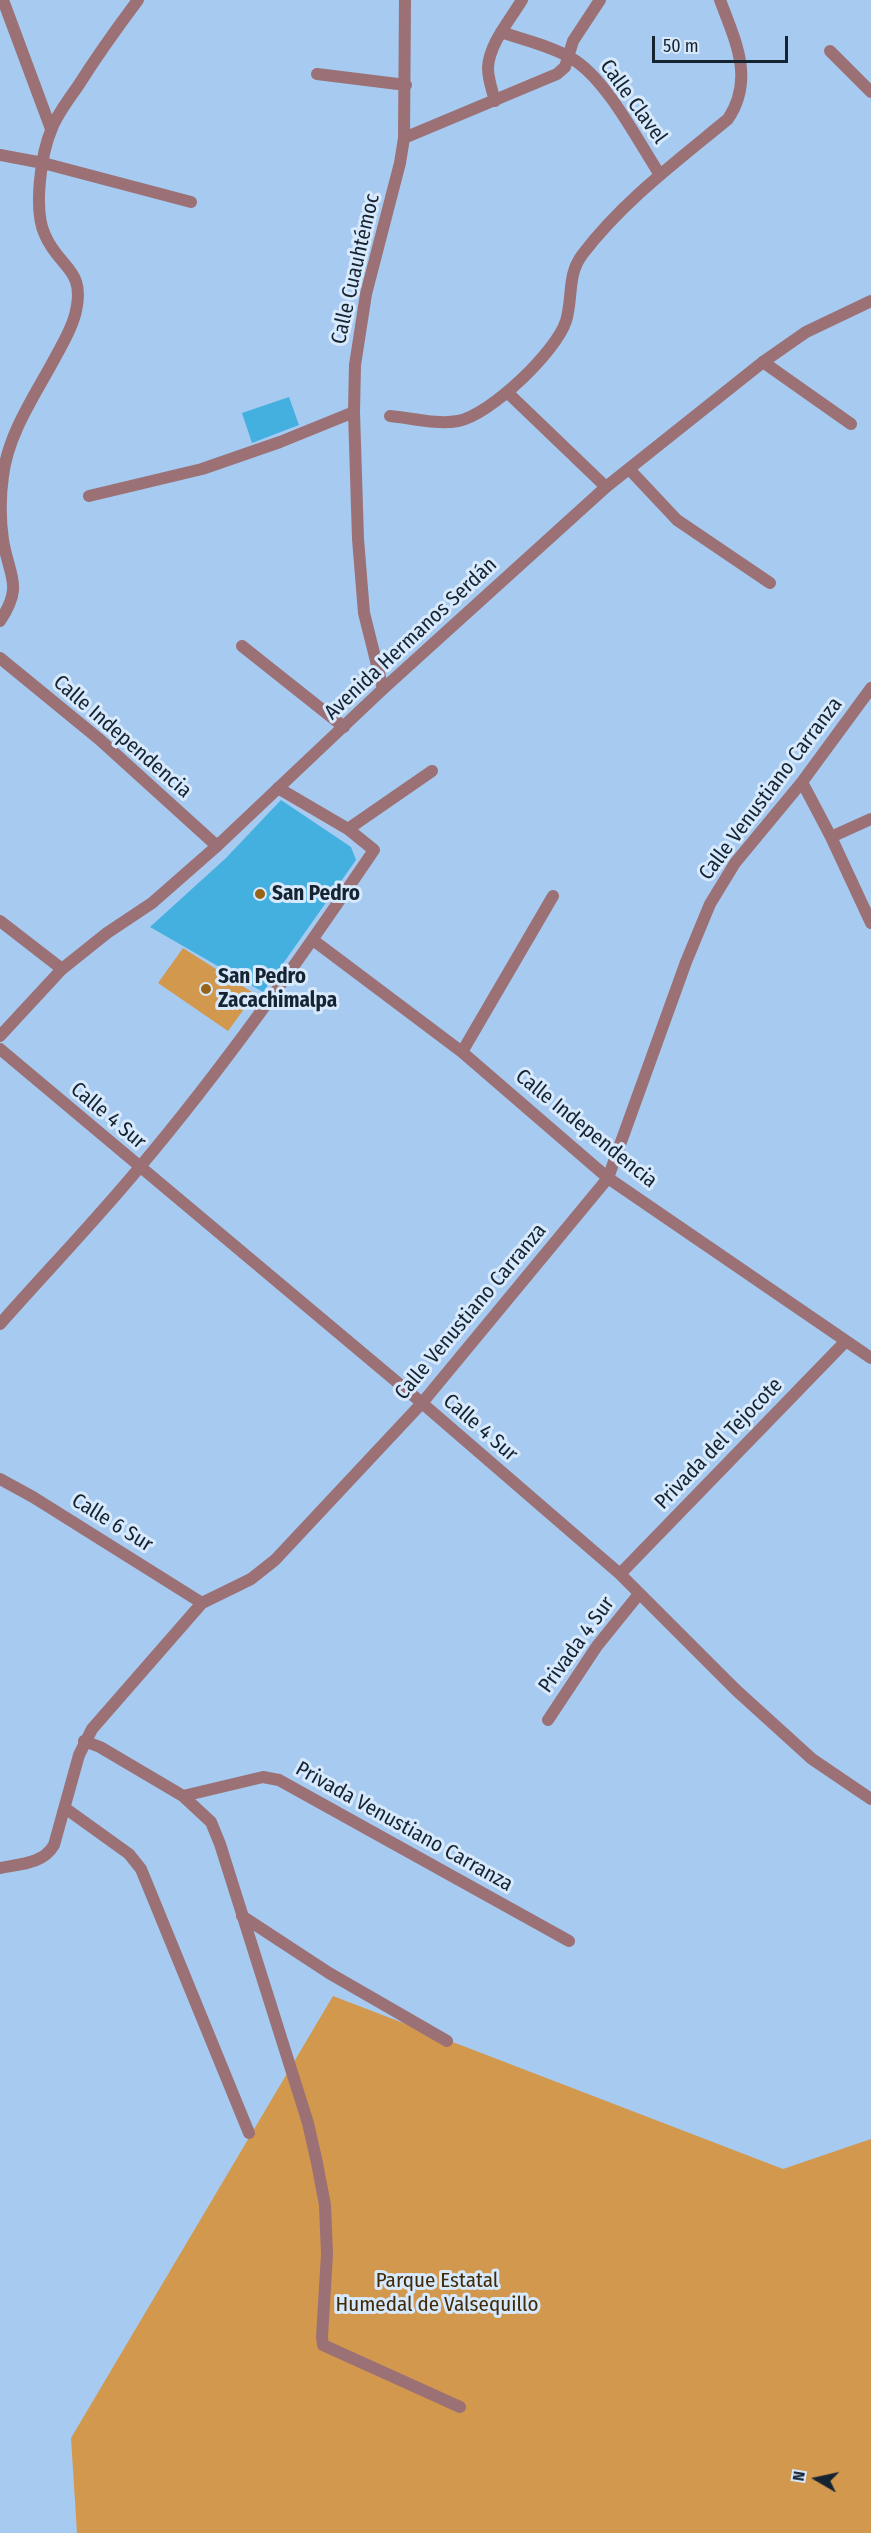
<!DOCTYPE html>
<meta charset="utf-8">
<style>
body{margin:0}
#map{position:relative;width:871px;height:2533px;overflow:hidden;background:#a7caf0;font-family:"Fira Sans Condensed",sans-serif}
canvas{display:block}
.north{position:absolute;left:787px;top:2449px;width:60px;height:60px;-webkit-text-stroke:4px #d7e9fd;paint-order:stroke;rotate:279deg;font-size:16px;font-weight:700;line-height:24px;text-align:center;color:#162331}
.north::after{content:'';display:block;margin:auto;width:21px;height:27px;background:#162331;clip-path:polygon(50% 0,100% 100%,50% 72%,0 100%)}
.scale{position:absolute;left:652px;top:36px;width:136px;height:27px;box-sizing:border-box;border:3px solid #162331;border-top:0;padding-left:8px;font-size:18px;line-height:21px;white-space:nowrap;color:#162331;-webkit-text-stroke:4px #d7e9fd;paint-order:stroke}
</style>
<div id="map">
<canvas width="871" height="2533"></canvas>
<div class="north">N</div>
<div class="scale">50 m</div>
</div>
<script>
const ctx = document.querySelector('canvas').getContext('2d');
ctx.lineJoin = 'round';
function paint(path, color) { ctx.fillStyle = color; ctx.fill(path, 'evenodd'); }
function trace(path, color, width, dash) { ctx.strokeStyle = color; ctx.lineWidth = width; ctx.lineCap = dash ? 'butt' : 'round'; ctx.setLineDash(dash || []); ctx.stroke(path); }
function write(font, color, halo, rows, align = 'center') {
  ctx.font = font + ' "Fira Sans Condensed",sans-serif'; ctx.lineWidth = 6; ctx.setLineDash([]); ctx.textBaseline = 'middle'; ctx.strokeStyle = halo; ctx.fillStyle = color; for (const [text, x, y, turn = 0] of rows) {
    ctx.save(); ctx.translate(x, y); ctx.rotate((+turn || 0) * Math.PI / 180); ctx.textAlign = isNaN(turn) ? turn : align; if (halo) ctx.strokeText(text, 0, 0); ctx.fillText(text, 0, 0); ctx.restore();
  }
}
paint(new Path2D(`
 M183 948 255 994 228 1031 158 983Z
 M333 1996 783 2169 871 2139V2533H77L71 2438Z`), '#d2984d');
paint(new Path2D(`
 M289 397 299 425 252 443 242 413Z
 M281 800 351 847 356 860 263 992 150 927 226 858Z`), '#44b0e0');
trace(new Path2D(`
 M3 0 51 129
 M501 32C524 40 551 46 571 58 606 78 638 141 660 175
 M830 51 871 92
 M317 74 406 85
 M495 101C492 90 488 79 488 68 489 44 510 20 522 0
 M404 138 557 74 565 67 573 41 600 0
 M0 155 43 163 191 202
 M763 362 851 424
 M507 392 606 487
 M390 416C412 418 437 425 458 421 490 415 556 352 566 321 573 298 567 275 582 255 622 202 677 161 728 119 755 79 735 40 720 0
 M629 469 677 520 770 583
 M89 496 202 469 280 442 354 412
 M0 621C24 585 9 577 3 540 0 519 0 497 3 476 8 433 36 394 56 356 63 343 71 330 75 315 87 268 60 270 45 235 33 210 41 153 52 128 58 113 69 99 78 86 97 56 117 28 138 0
 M242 646 344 727
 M0 658 99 739 217 846
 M383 689 364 613 358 539 354 412 355 365 366 294 400 163 404 138 405 0
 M802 782 831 837 871 923
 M348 829 432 771
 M831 837 871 819
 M0 921 62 969
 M313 940 462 1052 608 1178 871 1358
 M0 1049 422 1403 620 1574 736 1690 812 1759 871 1799
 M462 1052 553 896
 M0 1324C46 1272 95 1221 139 1168 224 1067 300 959 374 850L348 829 278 788
 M0 1479 33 1497 202 1603
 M620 1574 845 1342
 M548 1720 597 1646 639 1594
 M84 1741 100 1747 183 1796 263 1777 279 1780 569 1941
 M183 1796 211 1822 220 1844 308 2123 317 2163 325 2205 327 2254 322 2337 323 2345 460 2407
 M65 1808 129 1854 141 1869 249 2133
 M0 1868C20 1864 43 1864 54 1845L79 1755 92 1729 202 1603 251 1579 275 1560 422 1403 608 1178 686 962 710 904 735 863 802 782 871 688
 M242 1916 329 1973 447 2041`), '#9b7176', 12);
trace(new Path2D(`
 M0 1036 62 969 107 933 152 903 217 846 383 689 606 487 763 362 806 332 871 301`), '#9b7176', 12);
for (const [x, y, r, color] of [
 [260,894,6,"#966317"],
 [206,989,6,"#966317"]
]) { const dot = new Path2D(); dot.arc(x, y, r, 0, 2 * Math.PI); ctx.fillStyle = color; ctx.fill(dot); trace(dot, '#d7e9fd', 2); }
write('21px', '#162331', '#d7e9fd', [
 ["Calle Clavel",633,102,54],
 ["Calle Cuauhtémoc",356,269,-77],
 ["Avenida Hermanos Serdán",411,639,-43],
 ["Calle Independencia",122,737,41],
 ["Calle Venustiano Carranza",771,789,-53],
 ["Calle 4 Sur",108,1116,40],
 ["Calle Independencia",586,1129,39],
 ["Calle Venustiano Carranza",471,1312,-50],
 ["Calle 4 Sur",480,1428,41],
 ["Privada del Tejocote",719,1444,-46],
 ["Calle 6 Sur",112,1523,32],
 ["Privada 4 Sur",577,1645,-54],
 ["Privada Venustiano Carranza",404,1827,29]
]);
write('bold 21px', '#162331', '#d7e9fd', [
 ["San Pedro",272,894],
 ["San Pedro",218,977],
 ["Zacachimalpa",218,1001]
], 'left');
write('21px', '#422a07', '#d7e9fd', [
 ["Parque Estatal",437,2281],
 ["Humedal de Valsequillo",437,2305]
]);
</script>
